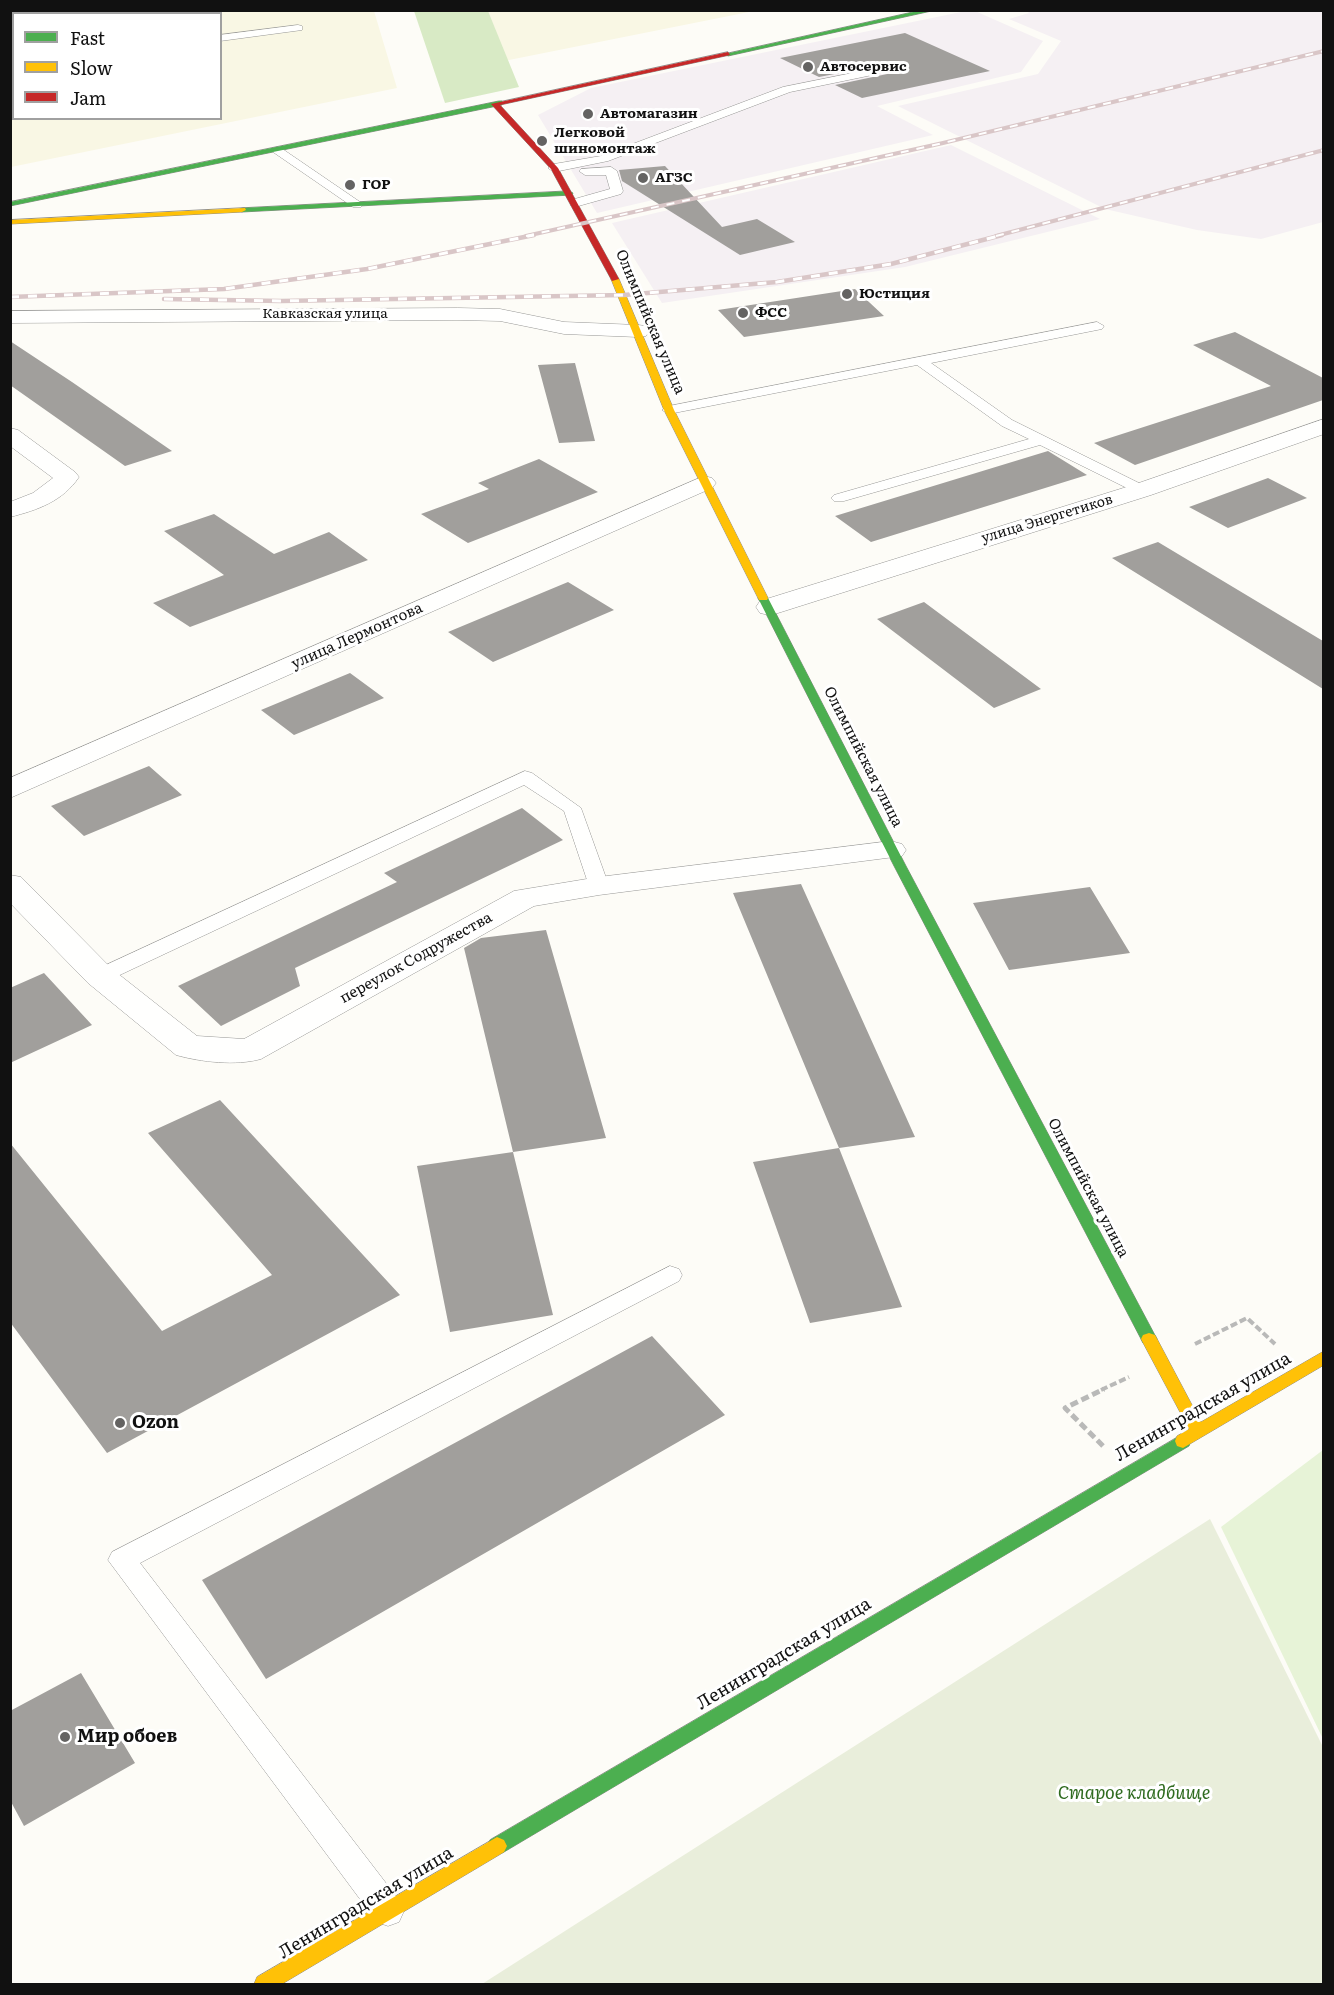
<!DOCTYPE html>
<meta charset="utf-8">
<style>
body{margin:0}
#map{position:relative;width:1334px;height:1995px;overflow:hidden;background:#fdfcf7;font-family:Literata,serif}
canvas{display:block}
.frame{position:absolute;inset:0;border:12px solid #111;pointer-events:none}
.legend{position:absolute;left:12px;top:12px;width:210px;height:108px;box-sizing:border-box;background:#fff;border:2px solid #a0a0a0;margin:0;padding:8px 10px;list-style:none;font-size:18px;color:#111}
.legend li{display:flex;align-items:center;gap:12px;height:30px}
.legend b{width:30px;border:2px solid #a0a0a0}
</style>
<div id="map">
<canvas width="1334" height="1995"></canvas>
<div class="frame"></div>
<ul class="legend">
<li><b style="height:8px;background:#4caf50"></b>Fast</li>
<li><b style="height:8px;background:#ffc107"></b>Slow</li>
<li><b style="height:8px;background:#c62828"></b>Jam</li>
</ul>
</div>
<script>
const ctx = document.querySelector('canvas').getContext('2d');
ctx.lineJoin = 'round';
function paint(path, color) { ctx.fillStyle = color; ctx.fill(path, 'evenodd'); }
function trace(path, color, width, dash) { ctx.strokeStyle = color; ctx.lineWidth = width; ctx.lineCap = dash ? 'butt' : 'round'; ctx.setLineDash(dash || []); ctx.stroke(path); }
function write(font, color, halo, rows, align = 'center') {
  ctx.font = font + ' Literata,serif'; ctx.lineWidth = 6; ctx.setLineDash([]); ctx.textBaseline = 'middle'; ctx.strokeStyle = halo; ctx.fillStyle = color; for (const [text, x, y, turn = 0] of rows) {
    ctx.save(); ctx.translate(x, y); ctx.rotate((+turn || 0) * Math.PI / 180); ctx.textAlign = isNaN(turn) ? turn : align; if (halo) ctx.strokeText(text, 0, 0); ctx.fillText(text, 0, 0); ctx.restore();
  }
}
paint(new Path2D(`
 M966 11H975L1043 41 1021 72 877 106 933 135 597 213 538 115 591 88Z
 M1027 11H1323V222L1261 239 1197 230 1105 209 898 106 1038 74 1061 41 1009 19 1029 13Z
 M951 145 1100 219 905 267 662 303 612 223Z`), '#f5f0f3');
paint(new Path2D(`
 M470 10 754 11 489 64Z
 M11 11H374L397 88 11 167ZM14 14H220V118H14Z`), '#f9f7e4');
paint(new Path2D(`
 M1323 1450V1739L1221 1527Z`), '#e7f3d7');
paint(new Path2D(`
 M414 11H488L519 87 445 103Z`), '#d8eac5');
paint(new Path2D(`
 M1210 1519 1323 1747V1984H482Z`), '#e9eedb');
paint(new Path2D(`
 M905 33 990 71 862 98 835 85 906 70 908 63 902 61 819 77 780 58Z
 M665 166 722 227 757 219 795 242 740 255 622 181 619 170Z
 M855 289 884 316 744 337 718 310Z
 M1235 332 1323 378V400L1135 465 1094 443 1271 386 1193 345Z
 M10 341 72 382 172 451 125 466 10 385Z
 M575 363 595 441 559 443 538 365Z
 M1048 451 1087 475 871 542 835 516Z
 M539 459 598 492 468 543 421 514 489 489 478 483Z
 M1268 478 1307 498 1228 528 1189 507Z
 M214 514 274 554 329 532 368 560 190 627 153 603 224 575 164 531Z
 M1158 542 1323 641V689L1112 558Z
 M568 582 614 610 493 662 448 632Z
 M924 602 1041 689 994 708 877 619Z
 M350 673 384 698 294 735 261 710Z
 M149 766 182 795 84 836 51 806Z
 M522 808 563 840 295 968 300 986 221 1026 178 986 397 882 384 873Z
 M801 884 915 1137 839 1148 733 893Z
 M1090 887 1130 953 1009 970 973 903Z
 M546 930 606 1138 513 1152 464 948 481 938Z
 M44 973 92 1025 10 1063V988Z
 M220 1100 400 1295 107 1453 10 1322V1143L162 1331 272 1275 148 1133Z
 M839 1148 902 1307 810 1323 753 1162Z
 M513 1152 553 1315 450 1332 417 1166Z
 M652 1336 725 1415 266 1679 202 1580Z
 M81 1673 135 1763 24 1826 10 1800V1711Z`), '#a19f9c');
const lane = new Path2D(`
 M298 25 302 26V30L220 41V35Z
 M10 50H14V56H10Z
 M902 63 906 64V68L790 92 608 161 554 172 548 168 554 164 601 156 783 87Z
 M277 147 281 148 363 204 361 207H353L273 152 271 150Z
 M611 167 617 171 623 191 621 194 575 207 571 206V200L610 189 606 175H585L579 171 581 169Z
 M1097 322 1104 326 1102 329 931 363 1012 420 1147 487 1150 490 1147 493H1137L1040 445 844 501H834L831 498 834 495 1029 439 1002 426 917 365 669 414 662 410 669 406Z
 M525 771 532 773 581 808 609 886 606 890H592L589 886 564 811 524 785 107 981 100 983 93 981 90 976 93 971Z
 M670 1266 679 1269 682 1275 679 1281 140 1563 399 1900 404 1911 399 1922 388 1926 377 1922 108 1560 112 1552Z`);
const street = new Path2D(`
 M458 308 500 309 564 322 638 325 646 326 649 331 646 336 638 337 564 334 500 321 458 320 10 323V311Z
 M1324 419V434L1151 495 778 613 769 615 760 613 756 607 760 601 1133 485Z
 M10 428 18 430 75 472 79 477C63 501 38 510 10 517V502L33 493 53 478 10 446Z
 M704 476 712 478 716 483 712 488 10 798V778Z
 M891 841 902 844 906 850 902 856 599 895 534 906 261 1059C236 1066 201 1062 176 1055L88 983 10 903V875L21 877 112 969 197 1036 244 1039 514 891 599 877Z`);
const fast = new Path2D(`
 M922 10H936L728 56 725 54Z
 M499 101H502V105L10 206V202Z
 M569 191 573 193 572 195 242 212 238 210 242 208Z
 M763 595 768 598 906 866 1157 1339 1155 1343 1149 1345 1143 1343 1141 1339 894 866 758 598Z
 M1183 1434 1189 1436 1191 1441 1189 1446 504 1852 497 1855 490 1852 487 1846 490 1840Z`);
const slow = new Path2D(`
 M245 208 246 210 242 212 10 224V220Z
 M615 276 619 279 674 410 768 598 767 600H759L664 410 611 279Z
 M1149 1333 1155 1335 1201 1422 1324 1351V1365L1183 1448 1177 1446 1175 1441 1177 1436 1189 1429 1141 1339 1143 1335Z
 M497 1837 504 1840 507 1846 504 1852 282 1984H254L257 1977Z`);
const jam = new Path2D(`
 M728 52 730 55 500 105 558 168 619 279 612 281 551 169 491 104Z`);
trace(lane, '#979795', 1);
trace(street, '#979795', 1);
trace(fast, '#8e8d8b', 1);
trace(slow, '#8e8d8b', 1);
trace(jam, '#8e8d8b', 1);
trace(new Path2D(`
 M1195 1344 1247 1318 1275 1344
 M1101 1390 1129 1377`), '#b9b9b8', 4, [7, 3]);
trace(new Path2D(`
 M1103 1446 1065 1408 1104 1389`), '#b9b9b8', 5, [8, 4]);
paint(lane, '#fffffe');
paint(street, '#fffffe');
paint(fast, '#4caf50');
paint(slow, '#ffc107');
paint(jam, '#c62828');
const railFar1 = new Path2D(`
 M526 236 943 143 1324 51
 M996 236 1324 150`);
const rail = new Path2D(`
 M10 297 224 289 367 269 534 235
 M164 299 281 301 624 295 777 282 891 264 1002 235`);
trace(railFar1, '#d9c6c7', 4);
trace(rail, '#d9c6c7', 4.5);
trace(railFar1, '#fff', 2, [8]);
trace(rail, '#fff', 3, [9]);
for (const [x, y, r, color] of [
 [808,67,6,"#646362"],
 [588,114,6,"#646362"],
 [542,141,6,"#646362"],
 [643,178,6,"#646362"],
 [350,185,6,"#646362"],
 [847,294,6,"#646362"],
 [743,313,6,"#646362"],
 [120,1423,6,"#646362"],
 [65,1737,6,"#646362"]
]) { const dot = new Path2D(); dot.arc(x, y, r, 0, 2 * Math.PI); ctx.fillStyle = color; ctx.fill(dot); trace(dot, '#fff', 2); }
write('bold 14px', '#111', '#fff', [
 ["Автосервис",820,67],
 ["Автомагазин",600,114],
 ["Легковой",554,133],
 ["шиномонтаж",554,149],
 ["АГЗС",655,178],
 ["ГОР",362,185],
 ["Юстиция",859,294],
 ["ФСС",755,313]
], 'left');
write('14px', '#111', '#fff', [
 ["Кавказская улица",325,314],
 ["улица Энергетиков",1047,519,-17]
]);
write('15px', '#111', '#fff', [
 ["Олимпийская улица",650,322,67],
 ["улица Лермонтова",357,636,-24],
 ["Олимпийская улица",863,757,63],
 ["переулок Содружества",416,958,-29],
 ["Олимпийская улица",1088,1188,62]
]);
write('18px', '#111', '#fff', [
 ["Ленинградская улица",1203,1407,-30],
 ["Ленинградская улица",784,1654,-31],
 ["Ленинградская улица",366,1903,-31]
]);
write('bold 18px', '#111', '#fff', [
 ["Ozon",132,1423],
 ["Мир обоев",77,1737]
], 'left');
write('italic 18px', '#2f6b1f', '#fff', [
 ["Старое кладбище",1134,1794]
]);
</script>
